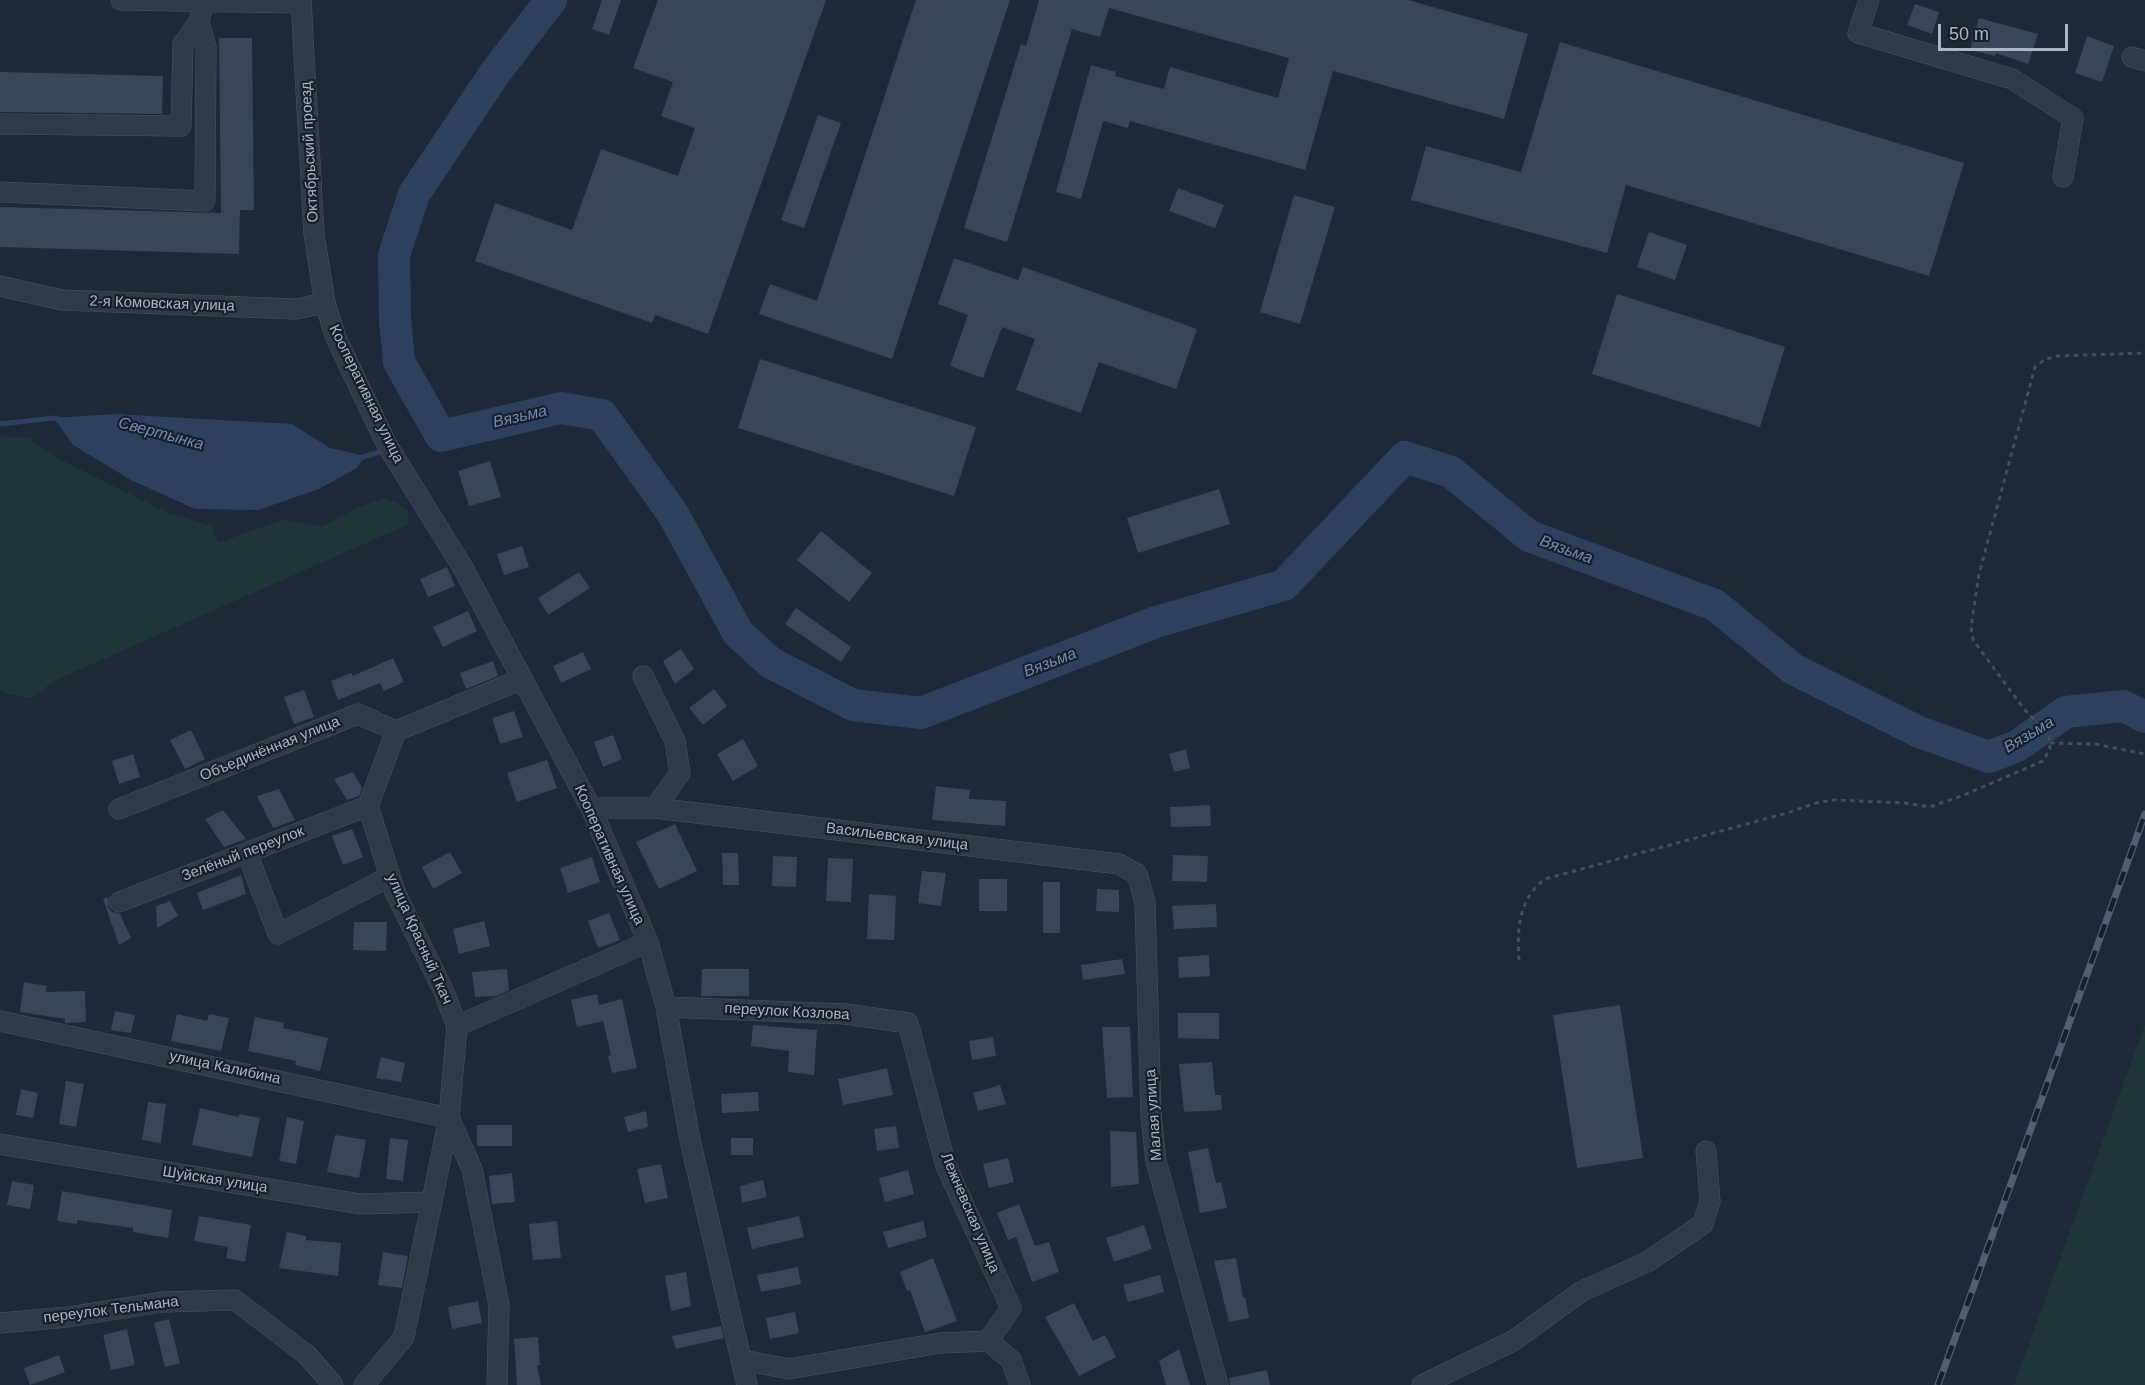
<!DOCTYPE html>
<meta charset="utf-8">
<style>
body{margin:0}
#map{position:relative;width:2145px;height:1385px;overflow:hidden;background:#1d2838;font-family:Arial,sans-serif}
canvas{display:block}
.scale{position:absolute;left:1938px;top:24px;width:130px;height:27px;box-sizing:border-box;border:3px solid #abb5c6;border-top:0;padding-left:8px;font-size:18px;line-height:21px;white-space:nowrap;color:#abb5c6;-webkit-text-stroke:4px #171f2c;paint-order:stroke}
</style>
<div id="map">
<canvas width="2145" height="1385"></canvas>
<div class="scale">50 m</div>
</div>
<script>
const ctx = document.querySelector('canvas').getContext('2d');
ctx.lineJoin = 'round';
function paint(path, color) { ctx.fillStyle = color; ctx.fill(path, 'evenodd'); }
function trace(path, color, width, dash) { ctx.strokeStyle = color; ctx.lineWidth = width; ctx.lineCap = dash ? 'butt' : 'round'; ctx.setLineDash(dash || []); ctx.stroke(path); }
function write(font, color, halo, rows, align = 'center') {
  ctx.font = font + ' Arial,sans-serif'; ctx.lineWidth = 4.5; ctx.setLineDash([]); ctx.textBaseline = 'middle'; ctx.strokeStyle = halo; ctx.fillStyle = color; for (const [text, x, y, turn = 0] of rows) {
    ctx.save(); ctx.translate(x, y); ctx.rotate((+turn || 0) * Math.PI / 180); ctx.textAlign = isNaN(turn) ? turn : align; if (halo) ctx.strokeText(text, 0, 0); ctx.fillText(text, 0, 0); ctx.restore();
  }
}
paint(new Path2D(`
 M0 436 30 439 59 459 168 513 212 526 218 543 284 519 322 527 356 508 386 498 408 509 409 524 56 680 31 698 6 694 0 690Z
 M2145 1024V1385H2014Z`), '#1f3639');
paint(new Path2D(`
 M115 414 292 424 330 448 365 456 357 468 319 489 258 510 195 509 131 480 73 445 54 418Z`), '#2d415f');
trace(new Path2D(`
 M0 424 54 418 61 420
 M360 458 386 450`), '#2d415f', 5);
trace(new Path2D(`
 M551 0 495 73 414 194 394 255 395 319 399 362 441 436 561 408 602 415 673 514 738 633 771 663 853 705 921 713 1156 622 1284 585 1405 457 1451 472 1529 536 1715 605 1793 669 1919 732 1989 757 2017 746 2066 712 2123 706 2145 717`), '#2d415f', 32);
paint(new Path2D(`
 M602 0H621L609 35 592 29Z
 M658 0H826L708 334 655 315 652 323 475 261 495 203 572 230 601 149 678 176 695 128 661 116 673 82 633 68Z
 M916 0H1010L892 359 759 314 770 284 817 301Z
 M1039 0H1408L1528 34 1504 119 1333 71 1305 170 1130 121 1128 128 1103 121 1081 199 1056 192 1091 65 1116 72 1115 76 1164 89 1170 67 1278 98 1289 58 1109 8 1100 37 1072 29 1007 242 964 228 1021 44 1026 46Z
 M1915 4 1939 12 1932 34 1907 25Z
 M1979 18 2038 34 2028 64 1996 53 1995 56 1970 50Z
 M2087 36 2114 46 2102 82 2075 73Z
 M219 38H252L254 210H240L239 254 0 247V207L221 213Z
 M1560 42 1964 163 1929 276 1626 185 1607 253 1411 200 1426 146 1521 172Z
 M0 72 163 76 162 114 0 112Z
 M818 115 841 123 804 228 781 220Z
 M1178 188 1224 205 1215 228 1169 211Z
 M1294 195 1335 207 1300 324 1260 312Z
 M1649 232 1687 245 1675 280 1637 267Z
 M954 258 1018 280 1023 267 1197 329 1176 389 1099 362 1081 413 1016 390 1035 339 1002 327 983 378 950 366 968 315 938 304Z
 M1617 294 1785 347 1760 427 1592 374Z
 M760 359 976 427 954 496 738 428Z
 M490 461 501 497 469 506 458 471Z
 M1219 489 1230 524 1138 553 1127 518Z
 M821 531 872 573 849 602 797 560Z
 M522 546 529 567 504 575 497 554Z
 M447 567 455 586 428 597 420 579Z
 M579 572 590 588 548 615 538 598Z
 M796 608 851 647 841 662 785 624Z
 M468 611 477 631 443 647 433 627Z
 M681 649 694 669 675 684 663 661Z
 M583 652 591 669 561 683 553 666Z
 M393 658 404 682 384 691 380 683 338 700 331 681 351 673 353 676Z
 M493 661 498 676 466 689 460 673Z
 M714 689 727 706 703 725 689 708Z
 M304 690 314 717 294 724 284 697Z
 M514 711 523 737 500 744 492 718Z
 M191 730 205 759 185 769 170 740Z
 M613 735 622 759 603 767 594 742Z
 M743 739 758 766 733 781 717 754Z
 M1186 749 1190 768 1174 772 1169 754Z
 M133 754 140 777 119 784 112 761Z
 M547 760 557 788 517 802 507 773Z
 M353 772 362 788 359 796 347 800 334 779Z
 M936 786 970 790 969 799 1006 801 1005 826 932 820Z
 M279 789 295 820 273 828 257 796Z
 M1210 805 1211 826 1171 827 1170 807Z
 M223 810 246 839 224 847 205 819Z
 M675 824 697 871 659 889 636 842Z
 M352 829 363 857 343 865 332 836Z
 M450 852 462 873 433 889 422 867Z
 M722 853H738L739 885H723Z
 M1173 855 1208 856 1207 882 1172 881Z
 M773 856 797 857 796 887 772 886Z
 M592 857 600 882 568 893 560 868Z
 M828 858 853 859 851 902 826 901Z
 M922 871 946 873 941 906 918 903Z
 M241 875 246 894 203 910 197 893Z
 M979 879H1007V911H979Z
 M1043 882H1060V933H1043Z
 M1097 889 1119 890V912L1096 911Z
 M869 894 896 896 894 940 867 939Z
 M108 897V907L112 912 120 914 131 938 119 945 103 899Z
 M170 901 178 916 157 928 156 906Z
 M1216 904 1217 927 1174 929 1172 906Z
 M609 913 620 940 598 948 588 921Z
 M484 921 490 946 459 954 453 929Z
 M354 922H387L386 951 353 950Z
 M1209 955 1210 976 1179 978 1178 957Z
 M1122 959 1125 974 1083 980 1081 965Z
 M507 969 509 990 497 996 475 997 472 972Z
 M702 969H749V996H701Z
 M24 982 47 986 46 992 85 991 86 1022 65 1023V1019L20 1012Z
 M597 994 599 1005 622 999 637 1068 612 1073 608 1056 611 1055 603 1021 577 1027 571 1000Z
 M1620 1005 1643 1158 1577 1168 1553 1015Z
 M115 1011 135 1015 131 1033 111 1030Z
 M1178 1013H1219V1039L1178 1038Z
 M177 1014 207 1021 209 1014 229 1018 221 1051 171 1041Z
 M255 1017 284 1023 283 1028 328 1038 320 1071 295 1065 296 1061 248 1051Z
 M753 1025 817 1030 814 1075 788 1072 789 1051 751 1046Z
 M1102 1027H1130L1133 1097 1107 1098Z
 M993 1037 996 1056 972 1060 969 1041Z
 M381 1057 405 1063 401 1082 376 1078Z
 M1212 1062 1215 1095H1221L1222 1110 1184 1112 1179 1064Z
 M887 1068 893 1095 843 1105 838 1079Z
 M66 1081 84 1084 76 1127 59 1124Z
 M1000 1085 1006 1104 978 1111 973 1093Z
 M21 1089 38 1093 33 1118 16 1115Z
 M758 1092 759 1111 722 1113 721 1094Z
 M148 1102 166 1104 161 1143 142 1140Z
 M200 1108 239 1117V1114L260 1118 252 1157 192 1145Z
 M646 1111 648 1127 628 1132 624 1117Z
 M287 1117 304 1121 296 1164 279 1161Z
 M477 1125H512V1146H477Z
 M896 1126 899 1148 877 1151 874 1129Z
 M1110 1131 1136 1132 1139 1184 1111 1187Z
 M335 1135 366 1140 359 1178 327 1172Z
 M390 1138 408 1140 403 1181 386 1179Z
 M731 1138H753V1155H731Z
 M1208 1148 1216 1183 1221 1182 1227 1208 1200 1213 1188 1152Z
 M1008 1158 1014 1182 989 1188 983 1164Z
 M661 1164 668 1198 645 1203 637 1169Z
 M908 1170 914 1194 885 1202 879 1178Z
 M512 1173 515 1202 492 1204 489 1176Z
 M763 1180 767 1197 742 1203 740 1186Z
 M12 1181 34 1185 30 1209 7 1205Z
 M62 1191 172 1210 168 1238 133 1232V1228L77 1220V1224L57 1221Z
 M1019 1204 1035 1246 1049 1242 1059 1272 1032 1282 1016 1237 1008 1240 997 1213Z
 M199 1216 251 1225 245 1262 226 1258 228 1247 194 1241Z
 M799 1216 804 1237 752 1249 747 1228Z
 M557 1221 561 1258 533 1260 529 1224Z
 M923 1221 927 1237 888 1248 883 1232Z
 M1144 1225 1152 1249 1114 1262 1106 1238Z
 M287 1232 306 1236V1240L341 1243 338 1276 279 1268Z
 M383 1252 408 1256 402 1288 378 1285Z
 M933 1258 957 1321 925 1332 910 1290 907 1291 900 1272Z
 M1236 1258 1243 1298 1245 1297 1249 1318 1229 1322 1214 1261Z
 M798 1267 801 1284 761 1292 757 1275Z
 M686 1272 691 1306 671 1311 665 1276Z
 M1160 1275 1164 1292 1128 1302 1123 1285Z
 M478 1301 482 1323 452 1329 448 1307Z
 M1074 1303 1093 1341 1105 1335 1116 1357 1079 1376 1045 1317Z
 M795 1312 799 1333 770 1339 766 1318Z
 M169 1319 180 1363 165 1367 154 1323Z
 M721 1326 724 1338 676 1349 672 1336Z
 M127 1329 135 1365 111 1370 103 1335Z
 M538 1337 540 1365H537L541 1385H517L514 1339Z
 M1179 1349 1190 1385H1166L1159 1361Z
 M59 1355 65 1372 30 1385 24 1368Z
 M1267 1370 1270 1385H1230L1229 1378Z`), '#394659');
const minor = new Path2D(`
 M121 0 301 3
 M301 0 314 234 325 303 336 338 387 445 463 568 591 808 648 942 666 1007 690 1140 747 1385
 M1869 0 1858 33 2012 79 2073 118 2063 177
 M2132 57 2145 61
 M0 124 181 126 183 44 199 22 204 0
 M0 192 205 201 206 47 199 22
 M0 286 62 300 296 309 325 303
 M643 676 675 741 680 773 655 808
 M591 808H655L1119 864 1137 874 1145 902 1151 1115 1156 1161 1218 1385
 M119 809 358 714 396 731 520 680
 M247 853 278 934 389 877
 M119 902 368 806
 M666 1007 846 1014 908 1023 946 1166 1011 1308 988 1341
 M0 1021 449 1118 472 1169 499 1305 497 1385
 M457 1026 648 942
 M0 1144 360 1204 432 1202
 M0 1323 68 1317 162 1302 235 1300 307 1355 333 1385
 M988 1341 1011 1360 1020 1385
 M742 1360 789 1369 940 1343 988 1341
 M364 1385 404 1337 449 1118 457 1026 444 992 395 892 368 806 396 731
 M1422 1385 1513 1341 1582 1291 1647 1262 1703 1224 1710 1201 1706 1151`);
trace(minor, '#4c5564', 21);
trace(new Path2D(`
 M2050 743 2095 744 2145 754
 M1519 960C1517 930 1518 899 1545 879L1787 813 1816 803 1834 800 1905 803 1930 807 1964 795 2043 761 2050 749 2049 736 2024 709 1973 640 1971 627 1979 574 2035 367 2044 360 2056 356 2145 353`), '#3d5357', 3, [4.5, 4.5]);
trace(minor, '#313a48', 20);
const rail = new Path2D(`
 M1938 1385 2145 814`);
trace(rail, '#525e70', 7);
trace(rail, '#171f2c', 4.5, [14]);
write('15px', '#abb5c6', '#171f2c', [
 ["Октябрьский проезд",310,152,-93],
 ["2-я Комовская улица",162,304,2],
 ["Кооперативная улица",366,394,64],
 ["Объединённая улица",270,749,-22],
 ["Васильевская улица",897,837,7],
 ["Зелёный переулок",243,854,-21],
 ["Кооперативная улица",609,855,66],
 ["улица Красный Ткач",419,939,66],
 ["переулок Козлова",787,1012,3],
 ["улица Калибина",225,1068,12],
 ["Малая улица",1154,1115,-94],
 ["Шуйская улица",215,1180,9],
 ["Лежневская улица",970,1213,67],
 ["переулок Тельмана",111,1310,-7]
]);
write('italic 16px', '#708bb2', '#171f2c', [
 ["Вязьма",520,417,-13],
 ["Свертынка",161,434,15],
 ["Вязьма",1566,550,20],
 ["Вязьма",1050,663,-21],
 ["Вязьма",2029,735,-31]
]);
</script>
